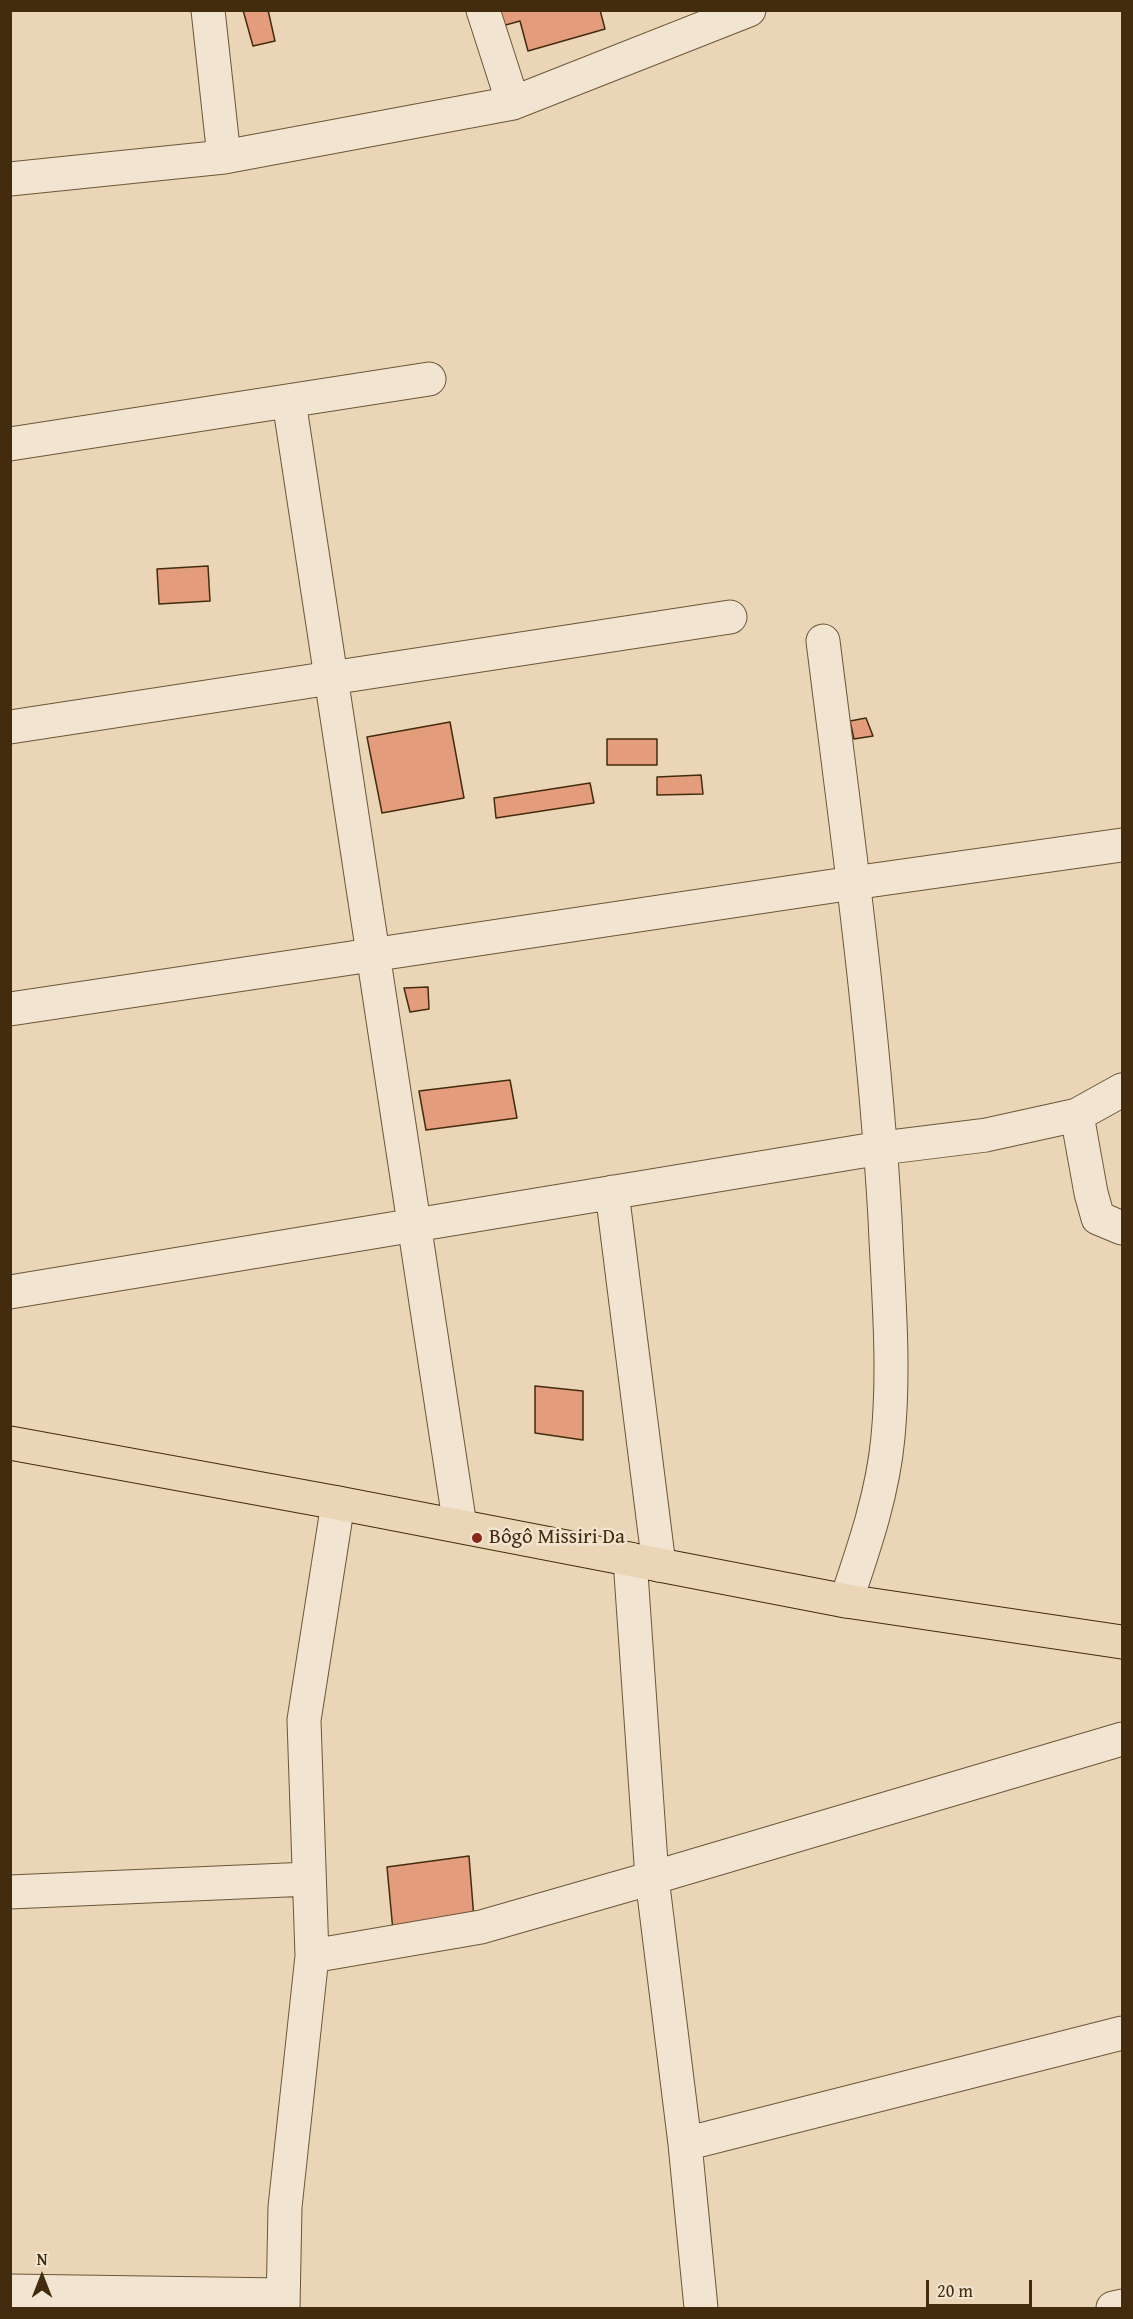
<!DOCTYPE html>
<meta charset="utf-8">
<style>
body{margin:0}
#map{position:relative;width:1133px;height:2319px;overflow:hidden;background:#ead5b7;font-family:"Gentium Book Plus",serif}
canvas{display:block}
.frame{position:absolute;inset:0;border:12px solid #432c0d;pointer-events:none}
.north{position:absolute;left:12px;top:2247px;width:60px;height:60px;-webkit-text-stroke:4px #f1e4d0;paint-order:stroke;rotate:0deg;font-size:16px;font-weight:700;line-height:24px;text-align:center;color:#432c0d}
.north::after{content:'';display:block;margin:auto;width:21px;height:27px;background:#432c0d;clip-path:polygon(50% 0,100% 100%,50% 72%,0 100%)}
.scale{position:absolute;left:926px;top:2280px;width:106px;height:27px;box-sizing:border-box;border:3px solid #432c0d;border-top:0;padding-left:8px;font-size:18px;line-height:21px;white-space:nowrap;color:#432c0d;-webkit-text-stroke:4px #f1e4d0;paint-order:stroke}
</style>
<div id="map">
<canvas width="1133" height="2319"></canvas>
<div class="frame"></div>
<div class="north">N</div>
<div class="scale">20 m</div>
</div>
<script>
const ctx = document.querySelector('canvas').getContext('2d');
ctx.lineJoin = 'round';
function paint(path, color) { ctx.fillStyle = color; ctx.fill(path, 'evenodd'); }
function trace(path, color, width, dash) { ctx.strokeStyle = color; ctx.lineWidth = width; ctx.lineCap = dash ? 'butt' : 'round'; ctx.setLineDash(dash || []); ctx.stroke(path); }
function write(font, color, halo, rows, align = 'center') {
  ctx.font = font + ' "Gentium Book Plus",serif'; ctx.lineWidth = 5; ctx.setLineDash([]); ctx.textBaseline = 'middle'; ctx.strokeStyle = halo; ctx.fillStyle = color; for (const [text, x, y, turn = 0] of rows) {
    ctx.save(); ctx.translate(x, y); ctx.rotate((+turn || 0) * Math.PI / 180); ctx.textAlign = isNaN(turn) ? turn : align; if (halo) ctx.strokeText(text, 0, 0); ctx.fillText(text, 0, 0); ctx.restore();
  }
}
const building = new Path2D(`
 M243 10H268L275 41 253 46Z
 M498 10H600L605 29 528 51 520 21 502 26Z
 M208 566 210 601 159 604 157 569Z
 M866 718 873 736 854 739 850 721Z
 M450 722 464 798 382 813 367 737Z
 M607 739H657V765H607Z
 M701 775 703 794 657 795V777Z
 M590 783 594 803 496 818 494 798Z
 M428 987 429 1009 410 1012 404 988Z
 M510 1080 517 1118 426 1130 419 1091Z
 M535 1386 583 1391V1440L535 1433Z
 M469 1856 474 1919 393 1931 387 1867Z`);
paint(building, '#e39d7c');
trace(building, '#432c0d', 1.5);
const minor = new Path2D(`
 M208 10 224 157
 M483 10 513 103
 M10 179 224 157 513 103 749 10
 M289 401 460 1526
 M10 444 429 379
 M823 641C847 833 874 1025 885 1218 888 1291 895 1363 888 1437 883 1493 864 1548 846 1601
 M10 727 730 617
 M10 1009 853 883 1122 845
 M1077 1115 1091 1193 1098 1218 1122 1228
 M612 1192 659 1565
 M10 1292 881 1148 986 1135 1077 1115 1122 1090
 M630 1559 652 1878 685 2144 701 2308
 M10 1892 309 1879
 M312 1956 481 1927 652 1878 1122 1739
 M685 2144 1122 2033
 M10 2291 283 2295
 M283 2308 285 2207 312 1956 304 1720 338 1503
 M1113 2308 1122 2306`);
const major = new Path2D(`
 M10 1443 338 1503 846 1601 1122 1642`);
trace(minor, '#6d5638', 35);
trace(major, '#432c0d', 35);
trace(minor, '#f1e4d0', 33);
trace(major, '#ead5b7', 33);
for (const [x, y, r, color] of [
 [477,1538,6,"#8f2418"]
]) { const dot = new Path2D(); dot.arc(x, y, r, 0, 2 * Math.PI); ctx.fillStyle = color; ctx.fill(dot); trace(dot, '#f1e4d0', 2); }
write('21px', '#432c0d', '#f1e4d0', [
 ["Bôgô Missiri Da",489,1538]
], 'left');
</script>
